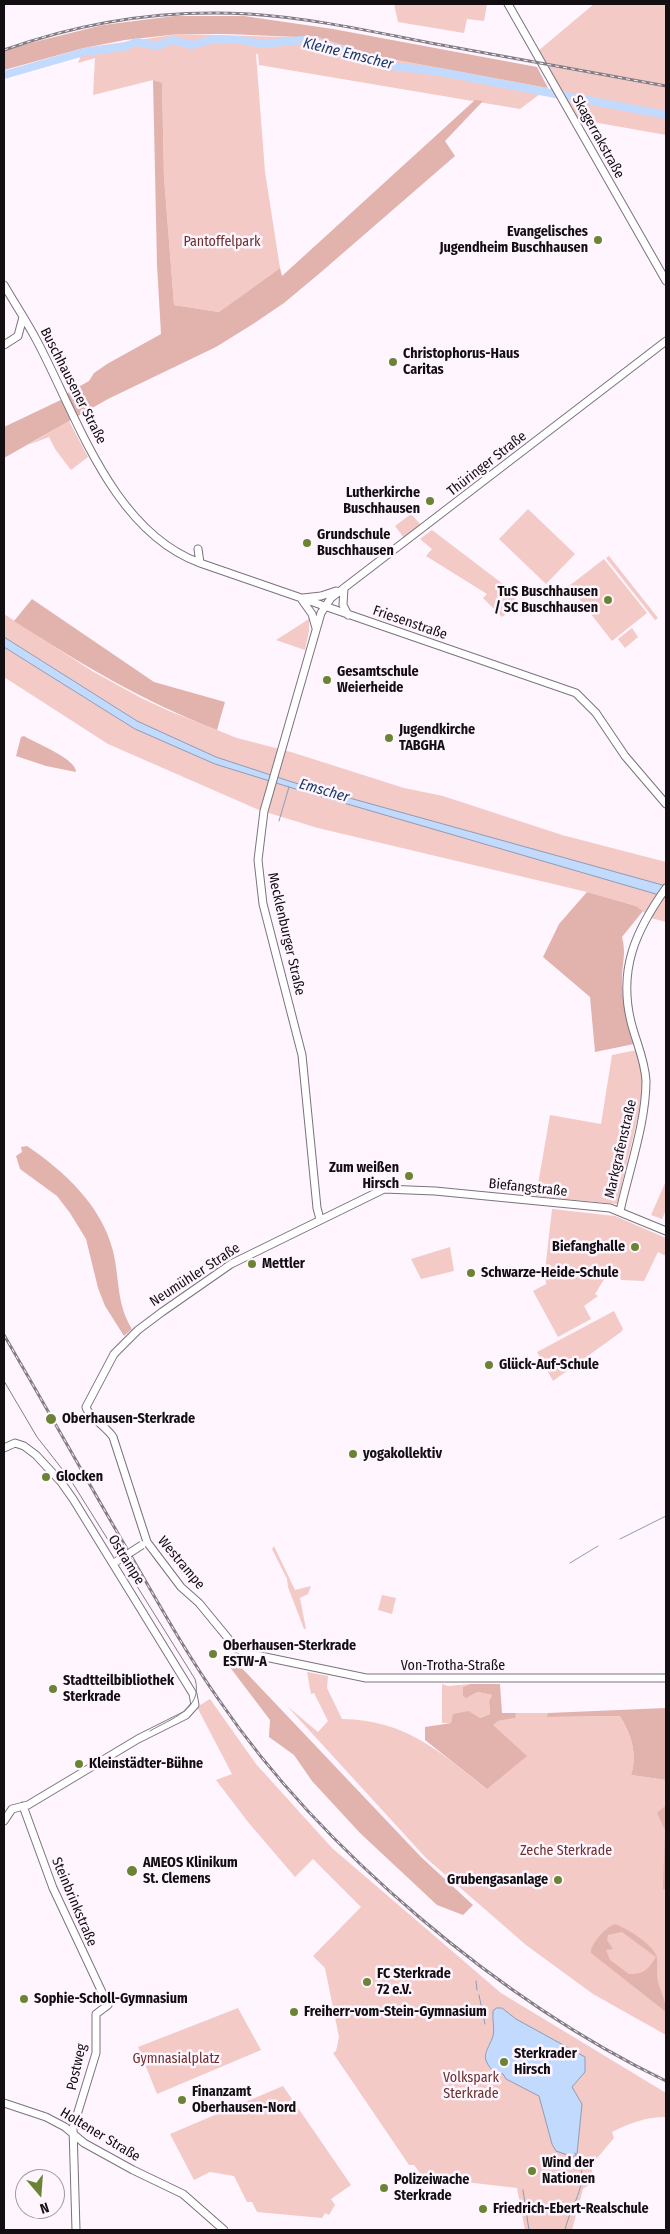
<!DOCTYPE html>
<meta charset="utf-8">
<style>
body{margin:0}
#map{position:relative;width:670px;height:2234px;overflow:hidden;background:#fef5ff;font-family:"Fira Sans Condensed",sans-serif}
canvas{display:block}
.frame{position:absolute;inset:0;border:5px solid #120e12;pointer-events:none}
.north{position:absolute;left:15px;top:2169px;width:50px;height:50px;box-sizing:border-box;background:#fef5ff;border:1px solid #a099a0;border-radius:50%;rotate:162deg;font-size:14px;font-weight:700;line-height:20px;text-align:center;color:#120e12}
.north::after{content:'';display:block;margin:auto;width:18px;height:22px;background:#6b8335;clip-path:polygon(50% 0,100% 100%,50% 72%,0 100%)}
</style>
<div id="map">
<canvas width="670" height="2234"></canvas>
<div class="frame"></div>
<div class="north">N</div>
</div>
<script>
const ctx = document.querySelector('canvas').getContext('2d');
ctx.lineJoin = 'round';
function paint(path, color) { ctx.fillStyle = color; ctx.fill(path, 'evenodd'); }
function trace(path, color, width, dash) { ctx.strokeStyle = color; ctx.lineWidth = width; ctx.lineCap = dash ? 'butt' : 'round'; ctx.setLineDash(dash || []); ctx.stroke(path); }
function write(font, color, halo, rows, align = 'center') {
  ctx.font = font + ' "Fira Sans Condensed",sans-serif'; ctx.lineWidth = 5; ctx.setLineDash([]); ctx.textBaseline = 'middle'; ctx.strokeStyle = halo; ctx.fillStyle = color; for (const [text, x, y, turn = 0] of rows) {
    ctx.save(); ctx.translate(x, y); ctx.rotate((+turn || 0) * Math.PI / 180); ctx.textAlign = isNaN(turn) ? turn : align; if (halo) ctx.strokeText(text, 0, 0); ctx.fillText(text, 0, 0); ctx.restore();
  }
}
paint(new Path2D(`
 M394 4H487L484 21 467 19 464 33 398 22Z
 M594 4H666V135L576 119 538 51Z
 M179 34 320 38 380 57 548 88 520 109 259 65 258 54H256L265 172 280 268 219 312 174 305 164 177 162 84 153 80 93 95 95 58 78 63 84 48Z
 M69 421 88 457 71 470 55 449 49 437 28 445Z
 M528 509 575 554 546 584 499 539Z
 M411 514 421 525 404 538 395 526Z
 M432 530 516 594 514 608 502 617 483 598 487 594 426 556 432 549 420 539Z
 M609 556 658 618 655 620 606 558Z
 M604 559 647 613 612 641 569 586Z
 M4 614 92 671 141 698 169 711 237 738 291 752 404 788 443 796 562 835 666 862V922L651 918 636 906 587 892 318 828 259 810 108 744 4 677V647L119 719 137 721 4 637Z
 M309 619V631L305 650 276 640Z
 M632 628 638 637 625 648 618 639Z
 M637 1050 643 1072V1096L617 1204 536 1196 550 1115 601 1124 612 1055Z
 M666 1181V1210L662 1219 651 1215Z
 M552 1209 615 1216 666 1238V1256L658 1252 644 1281 621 1280 619 1273H608L595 1294 598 1296 584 1306 591 1319 558 1337 533 1291 546 1284 545 1271Z
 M450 1247 454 1271 421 1279 411 1259Z
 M614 1311 623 1329 621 1332 553 1381 537 1352Z
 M274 1546 295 1590 311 1586 308 1594 300 1598 306 1629H304L288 1587 287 1579 272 1549Z
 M382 1595 396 1598 392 1614 378 1610Z
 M307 1672 328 1676 327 1688 342 1719C407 1720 439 1752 487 1789L492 1725 498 1721 514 1718 516 1713H548V1717L620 1716C631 1735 638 1755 631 1775L666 1780V1805L658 1813 666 1819V2035L593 1994 526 1945 426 1858 287 1706 318 1732 328 1721 314 1693 311 1694Z
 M442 1684 448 1686 470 1684 463 1687 470 1696 478 1692 492 1695 489 1701 490 1714 480 1718 469 1711 451 1723H442Z
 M210 1699 256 1764 332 1848 501 1993 666 2093V2117C646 2117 630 2123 612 2132L614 2138 593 2163 590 2184 583 2189 572 2230H525L517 2188 423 2177 414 2165H409L333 2053 336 2051 339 2037 325 1968 313 1956 361 1907 313 1859 295 1877 248 1822 216 1780 232 1774 197 1707Z
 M238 2008 261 2050 157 2094 138 2047Z
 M283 2086 351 2185 331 2199 335 2205 329 2215 325 2213 322 2218 257 2212 252 2202H247L234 2176 210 2172 194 2180 170 2134Z`), '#f3cac5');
paint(new Path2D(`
 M174 16H244L333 29 537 67 548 88 380 57 320 38 227 34H179L125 40 84 48 4 70V51L14 47 103 25Z
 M153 80 162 83 164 177 174 305 219 312 280 268 282 276 475 100 483 101 445 141 455 156 320 273 284 303 253 324 216 347 108 399 4 458V427L67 397 66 394 89 381 94 373 107 364 161 334 157 265Z
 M32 599 154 682 225 702 217 730C142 701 81 664 14 621Z
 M24 736C35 743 77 759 76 772L46 766 16 756 21 737Z
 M587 892 636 906 643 911 622 937C626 953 623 960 622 976 621 999 627 1022 634 1044L595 1052 590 997 543 957 559 924Z
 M27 1146C64 1171 102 1206 113 1251 120 1280 116 1303 132 1329L124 1336 105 1306 98 1288 86 1239 70 1213 57 1196 20 1169 16 1156 22 1152 21 1147Z
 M237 1663 421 1857 473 1905 463 1915 437 1905 360 1833 312 1781 294 1755 269 1737 270 1720 229 1666Z
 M470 1684H500L502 1713H516L515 1718 498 1721 493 1725 527 1756 487 1789 425 1740V1727L451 1723 453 1714 469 1711 480 1718 490 1714 489 1701 492 1695 478 1692 466 1698 463 1696V1687Z
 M666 1708V1780L631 1775C638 1755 631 1734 620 1716L547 1717 548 1713Z
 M666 1805V1890L663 1889 665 1830 657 1813Z
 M615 1924C626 1928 655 1945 657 1958 658 1966 656 1973 658 1982 661 1993 666 2000 666 2012L591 1953C590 1944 606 1927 615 1924ZM622 1932 656 1957C649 1968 644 1975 629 1974L610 1960 606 1950 613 1949 607 1940 608 1935Z`), '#e2b3ad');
const water = new Path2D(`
 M4 637 137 721 216 757 292 782 666 886V897L289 787 215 764 135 729 4 647Z
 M497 2008H502L516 2019 585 2057V2072L572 2087 582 2104 577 2154 573 2157 556 2151 552 2144 539 2096 506 2079 503 2074 494 2072C479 2056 487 2053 493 2036 495 2029 492 2019 493 2011Z`);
paint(water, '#c2dafd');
trace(water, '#8d9db6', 1);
trace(new Path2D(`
 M279 821 289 787
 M620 1539 666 1516
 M570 1563 598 1546
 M476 1981 477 1990
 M479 1995 485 2024
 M523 2190 529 2230
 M565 2230C571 2202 593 2182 575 2153`), '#8d9db6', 1);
trace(new Path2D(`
 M4 75 84 52 123 47 137 42 157 46 172 40 192 45 215 39 240 40 263 44 303 40 348 51 384 65 440 72 666 115`), '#c2dafd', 8);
const secondary = new Path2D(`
 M508 4 666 281
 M4 285C15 304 27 322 37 341 77 416 112 531 200 563L576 693 596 713 625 756 666 804
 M4 345 18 336 23 317
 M198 549 200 563
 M344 588 343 605 348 615
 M303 598 321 596 336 591
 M302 600 312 614 316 628
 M620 1211C629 1170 646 1122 646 1081 645 1060 636 1042 631 1022 618 969 636 930 666 888
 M320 1219 317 1208 302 1055 263 904 258 860 264 811 321 613 331 598 344 588 666 341
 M666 1231 610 1208 435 1191 384 1189 231 1264 162 1312 138 1330 114 1354 86 1407C88 1416 107 1427 113 1437L147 1542 181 1587 199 1603 236 1648 246 1653 366 1678H666
 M4 1448 15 1443 24 1446 36 1455 61 1482 73 1499 193 1694 195 1705 186 1715 138 1739 28 1805 12 1809 4 1821
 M23 1806 53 1888 108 2005 96 2014V2053L73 2128 76 2230
 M4 2103 46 2117 65 2127 84 2143 133 2170 183 2194 224 2230`);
trace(secondary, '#7c727d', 9);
trace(secondary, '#fff', 7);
trace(new Path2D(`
 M4 1381 37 1437 70 1479 195 1679C204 1709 170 1719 150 1731`), '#837d84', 1);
const rail = new Path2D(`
 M4 50C82 22 165 9 249 14 312 18 374 32 436 44 512 58 589 72 666 86
 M4 1335C48 1410 90 1486 134 1561 161 1608 188 1656 219 1700 322 1851 502 2002 666 2081`);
trace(rail, '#837d84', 3);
trace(rail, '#fef5ff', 1, [4]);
const secondaryBridge = new Path2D(`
 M117 1561 142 1545`);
trace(secondaryBridge, '#7c727d', 9, []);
trace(secondaryBridge, '#fff', 7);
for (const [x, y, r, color] of [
 [598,240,5,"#6b8335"],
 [393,362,5,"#6b8335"],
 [430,501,5,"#6b8335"],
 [307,543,5,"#6b8335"],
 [608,600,5,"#6b8335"],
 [327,680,5,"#6b8335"],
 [389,738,5,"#6b8335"],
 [409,1176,5,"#6b8335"],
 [635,1247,5,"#6b8335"],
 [252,1264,5,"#6b8335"],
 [471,1273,5,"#6b8335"],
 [489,1365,5,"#6b8335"],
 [51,1419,6,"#6b8335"],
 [353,1454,5,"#6b8335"],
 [46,1477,5,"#6b8335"],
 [213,1654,5,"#6b8335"],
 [53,1689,5,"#6b8335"],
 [79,1764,5,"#6b8335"],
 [132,1871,6,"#6b8335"],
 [558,1880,5,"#6b8335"],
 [367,1982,5,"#6b8335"],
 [24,1999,5,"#6b8335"],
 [294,2012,5,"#6b8335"],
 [504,2062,5,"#6b8335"],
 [182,2100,5,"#6b8335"],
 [532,2171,5,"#6b8335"],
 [384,2188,5,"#6b8335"],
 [483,2209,5,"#6b8335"]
]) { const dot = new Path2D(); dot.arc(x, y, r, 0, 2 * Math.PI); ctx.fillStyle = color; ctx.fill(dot); trace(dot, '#fef5ff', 2); }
write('14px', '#120e12', '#fef5ff', [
 ["Skagerrakstraße",598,137,61],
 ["Buschhausener Straße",73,386,63],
 ["Thüringer Straße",487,464,-38],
 ["Friesenstraße",410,623,19],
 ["Mecklenburger Straße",286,934,77],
 ["Markgrafenstraße",621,1149,-77],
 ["Biefangstraße",528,1188,6],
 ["Neumühler Straße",195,1275,-33],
 ["Ostrampe",126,1560,58],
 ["Westrampe",181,1563,50],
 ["Von-Trotha-Straße",453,1666],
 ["Steinbrinkstraße",74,1902,67],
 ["Postweg",77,2067,-77],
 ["Holtener Straße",100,2135,31]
]);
write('bold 14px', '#120e12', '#fef5ff', [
 ["Evangelisches",588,232,"right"],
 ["Jugendheim Buschhausen",588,248,"right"],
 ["Christophorus-Haus",403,354],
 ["Caritas",403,370],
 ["Lutherkirche",420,493,"right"],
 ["Buschhausen",420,509,"right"],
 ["Grundschule",317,535],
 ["Buschhausen",317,551],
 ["TuS Buschhausen",598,592,"right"],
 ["/ SC Buschhausen",598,608,"right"],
 ["Gesamtschule",337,672],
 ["Weierheide",337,688],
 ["Jugendkirche",399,730],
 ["TABGHA",399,746],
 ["Zum weißen",399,1168,"right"],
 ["Hirsch",399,1184,"right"],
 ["Biefanghalle",625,1247,"right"],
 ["Mettler",262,1264],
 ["Schwarze-Heide-Schule",481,1273],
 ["Glück-Auf-Schule",499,1365],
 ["Oberhausen-Sterkrade",62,1419],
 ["yogakollektiv",363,1454],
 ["Glocken",56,1477],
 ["Oberhausen-Sterkrade",223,1646],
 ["ESTW-A",223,1662],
 ["Stadtteilbibliothek",63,1681],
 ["Sterkrade",63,1697],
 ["Kleinstädter-Bühne",89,1764],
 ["AMEOS Klinikum",143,1863],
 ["St. Clemens",143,1879],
 ["Grubengasanlage",548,1880,"right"],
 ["FC Sterkrade",377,1974],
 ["72 e.V.",377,1990],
 ["Sophie-Scholl-Gymnasium",34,1999],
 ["Freiherr-vom-Stein-Gymnasium",304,2012],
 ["Sterkrader",514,2054],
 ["Hirsch",514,2070],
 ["Finanzamt",192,2092],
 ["Oberhausen-Nord",192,2108],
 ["Wind der",542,2163],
 ["Nationen",542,2179],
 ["Polizeiwache",394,2180],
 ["Sterkrade",394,2196],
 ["Friedrich-Ebert-Realschule",493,2209]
], 'left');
write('14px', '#6b302b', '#fef5ff', [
 ["Pantoffelpark",222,242],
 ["Zeche Sterkrade",566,1851],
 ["Gymnasialplatz",176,2059],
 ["Volkspark",471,2078],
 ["Sterkrade",471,2094]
]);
write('italic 15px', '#1c3b67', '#fef5ff', [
 ["Kleine Emscher",348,54,14],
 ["Emscher",324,791,16]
]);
</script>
